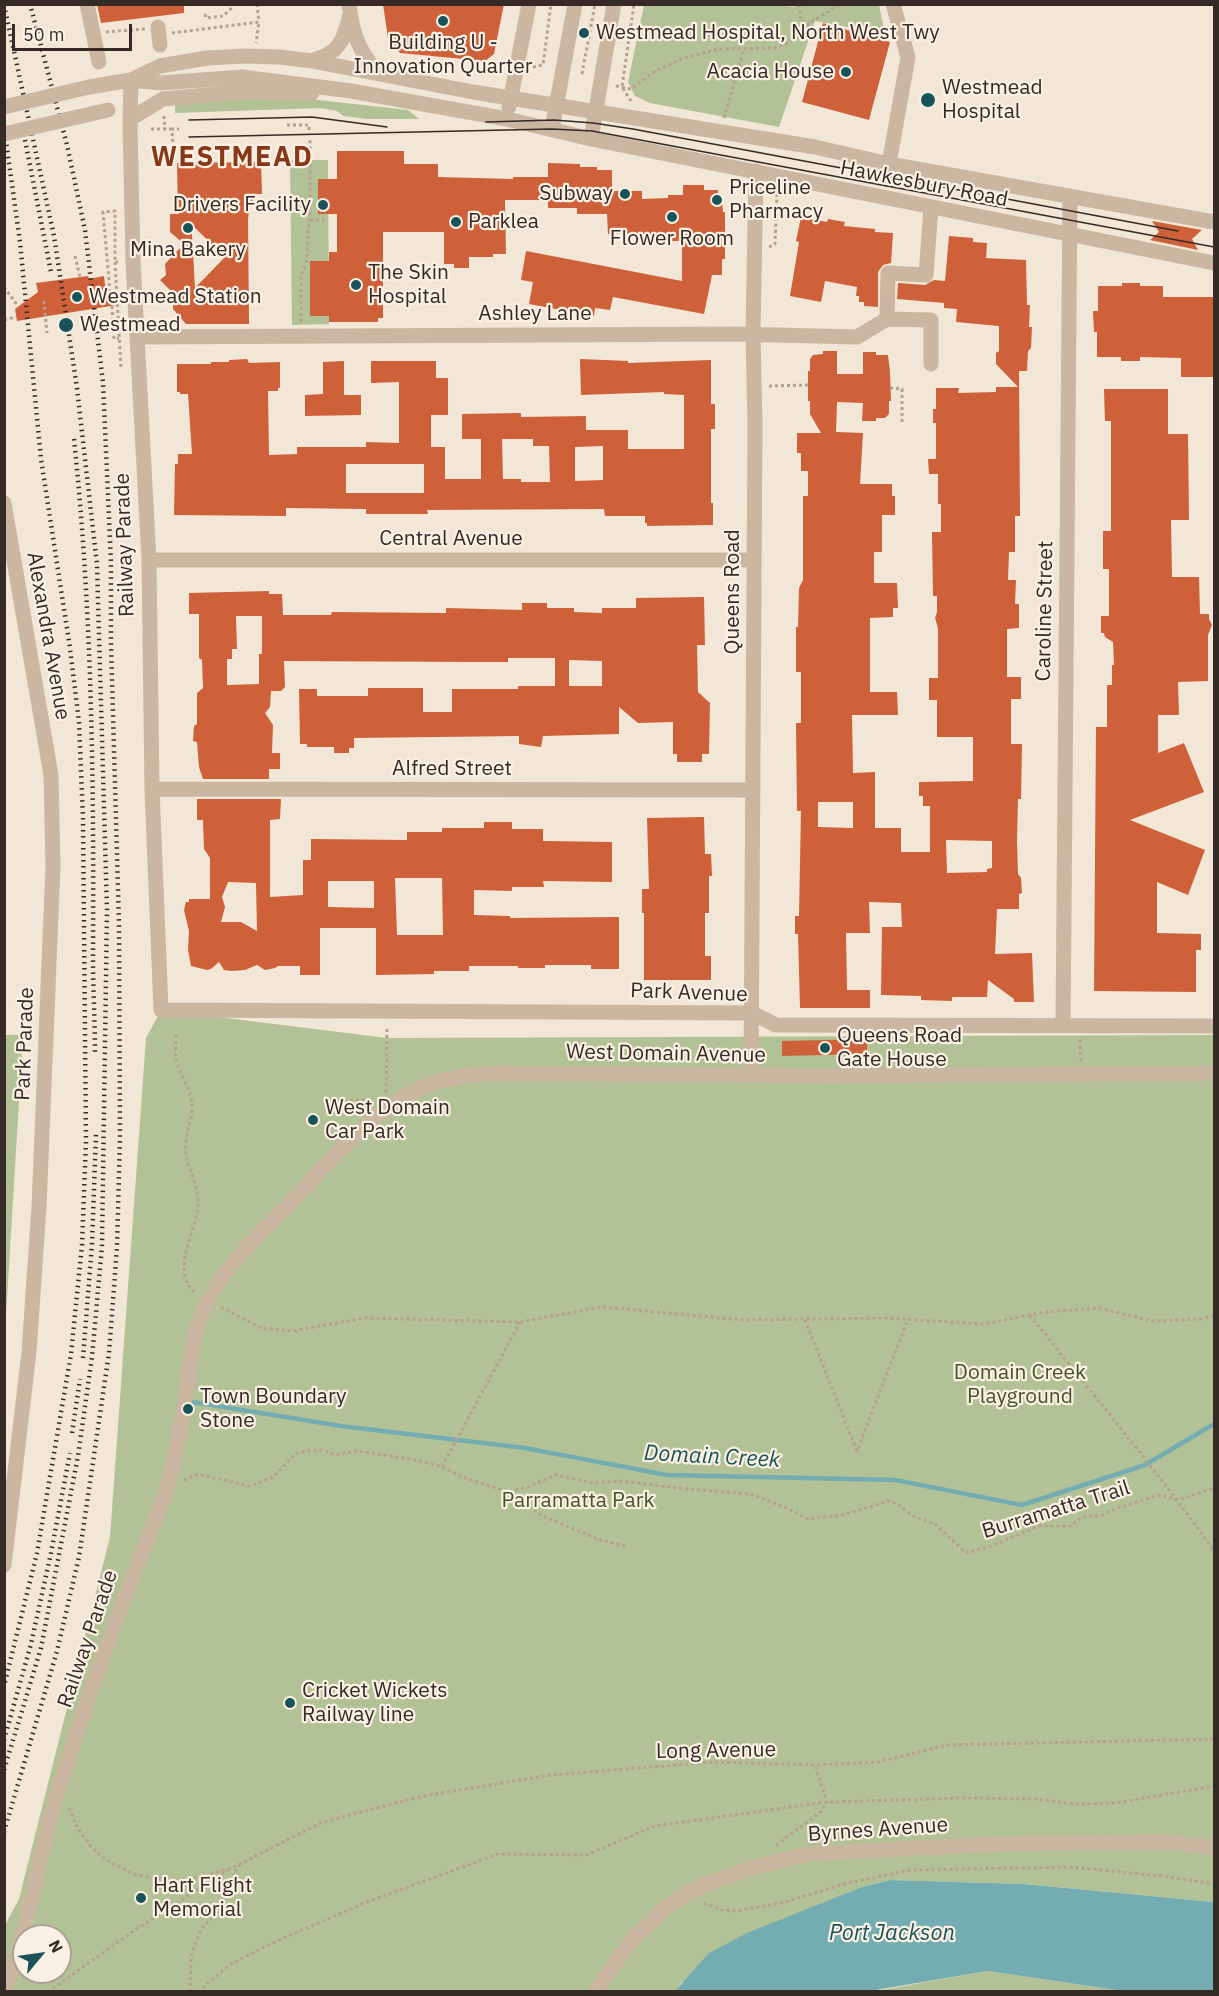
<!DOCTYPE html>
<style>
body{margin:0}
#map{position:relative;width:1219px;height:1996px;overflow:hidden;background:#f2e6d6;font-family:"IBM Plex Sans",sans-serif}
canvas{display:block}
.frame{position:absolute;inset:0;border:6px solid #352a25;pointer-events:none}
.north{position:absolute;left:12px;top:1924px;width:60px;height:60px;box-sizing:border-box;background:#faf0e3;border:2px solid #aba197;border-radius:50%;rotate:61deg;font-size:16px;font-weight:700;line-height:24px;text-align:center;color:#352a25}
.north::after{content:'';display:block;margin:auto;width:21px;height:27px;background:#185359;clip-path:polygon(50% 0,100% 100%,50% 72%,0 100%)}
.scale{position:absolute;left:12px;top:24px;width:120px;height:27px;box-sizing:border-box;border:3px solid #352a25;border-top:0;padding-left:8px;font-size:18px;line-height:21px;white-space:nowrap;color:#352a25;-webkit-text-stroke:4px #faf0e3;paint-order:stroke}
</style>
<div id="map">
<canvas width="1219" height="1996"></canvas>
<div class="frame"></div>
<div class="north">N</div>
<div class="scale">50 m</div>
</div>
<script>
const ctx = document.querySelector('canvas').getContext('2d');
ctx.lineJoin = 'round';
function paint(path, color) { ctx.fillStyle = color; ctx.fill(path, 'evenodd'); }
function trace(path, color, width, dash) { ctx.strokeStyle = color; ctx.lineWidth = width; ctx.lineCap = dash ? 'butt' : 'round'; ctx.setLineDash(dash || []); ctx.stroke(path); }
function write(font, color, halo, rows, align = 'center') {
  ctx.font = font + ' "IBM Plex Sans",sans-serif'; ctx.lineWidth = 4.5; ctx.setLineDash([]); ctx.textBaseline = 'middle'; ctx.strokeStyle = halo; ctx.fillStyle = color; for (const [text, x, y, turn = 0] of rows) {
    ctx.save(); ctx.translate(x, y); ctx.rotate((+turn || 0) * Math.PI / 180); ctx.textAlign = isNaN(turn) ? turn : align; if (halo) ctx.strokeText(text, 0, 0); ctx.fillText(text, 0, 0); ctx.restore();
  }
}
paint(new Path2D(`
 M780 5 794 7 795 4 879 5 885 34 815 21 779 127 650 103 635 96 628 82 644 5Z
 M291 97 408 110 419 119H367L343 116 337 111 320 108 175 113V99Z
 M290 160H328L329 324 292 325Z
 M161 1010 387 1038 1214 1035V1902L1025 1884 890 1880 862 1887 814 1907 681 1983 675 1992 5 1991 4 1927 19 1899 110 1537 146 1038ZM24 1936H60V1972H24Z
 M5 1035H23L5 1332 4 1035Z
 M988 1971 1122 1991 870 1992Z`), '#b2c296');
paint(new Path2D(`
 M890 1880 1024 1884 1214 1902V1991H1122L988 1971 870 1991H675L709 1953 747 1933 862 1887Z`), '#74adb1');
trace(new Path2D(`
 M193 1402 341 1426 525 1448 667 1475 895 1480 1022 1505 1145 1465 1214 1424`), '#74adb1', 4.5);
paint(new Path2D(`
 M97 4H184V13L101 23Z
 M383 4H504L494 54 485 61 400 53 388 38Z
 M823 23 890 42 869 120 802 102Z
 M337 151H404V164H438V177L513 179V177H548V163L580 164V167H597V170H612V191H642V199L668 198V195H683V185H704V190H718V194H721L723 212H725V259H722V275H712L704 314 613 297 610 310 595 308 594 316 529 304 533 282 521 280 526 251 682 281V241H639L638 234H608L607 214H577V208H548V200H505L506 254H493V257H469V268H454V264H444V232H383V318H378V322H329V316H310V261H329V252H337V214H318V179H337Z
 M261 162 262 194H253V202H250L248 219 249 324H186L173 309V293L160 280 166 275 165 264 184 244 170 232V214H178L177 163ZM192 225 225 257 195 288 192 235Z
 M801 217 827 222 828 219 845 222 844 226 875 229V232L893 233 891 263 883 265 878 272V307L864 306V302H859V296H856L857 287 825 281 821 302 790 296 799 242 796 241Z
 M1152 221 1202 230 1192 239 1198 250 1150 240 1159 232Z
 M949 236 973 238V242L987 243 986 258 1026 260 1027 305H1030L1029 327H1032L1031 348 1028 351 1027 371H1019L1020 516H1015V552H1009L1008 580H1016L1015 604H1019V628L1007 629V677H1021V699H1011V744H1022L1021 799H1018L1017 841 1018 874 1021 878 1022 893 1019 894V909H997L995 954 1032 953 1034 1002H1014V999L988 980 987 997H952V1001L921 1000V996L881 995 882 927H902L901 903 869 902 870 933H846L847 990H870V1008H800L798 934H795V916H799L801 811H797L796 723H801V672H796V627H798L799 588 803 580V496H808V471H801V453H797V433H821L810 414V401H808V371H810V359L813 355 823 354V351H837V374H863V352H876V355H888L890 372 891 401H889V414L885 418H876V421H862L863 403 837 402 836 432 863 433 860 484H892V496H895V515H882V552H874V583H897L898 608H893V617L870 618V692H897L898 715H852L853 773 875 772V828H901V852H930V806H923V796H919V782L973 781V737H937V700H929V678H938V628L935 618 937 612V596H933L932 532H941V504H938V474H929L928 459H936V423H933V409H936V388H959L958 393 996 392V387H1018L996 364V353L999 351V326L956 322 957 309 944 308V303L897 299 898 283 925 285 934 280 945 281ZM818 802H853V828L818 827ZM946 840 992 841V868L987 869V872L947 873Z
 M88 276 89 279 104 276 106 292 115 291 117 305 17 321 15 309 38 292 36 283Z
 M1122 283H1140V286H1163V297H1215V377H1181V358L1140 357V361H1121V357H1097V332H1094L1093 311H1098V286H1122Z
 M247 359 249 363 280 362V388H278V391H268L269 455 297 454V447H366V442L399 443V382L371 383V361H436V378H448V415H431V447H445V479H481V439H462V414L521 413V417L586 416V430H628V449H684V395L664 394V392L581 395 580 359 628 361V363L711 360V404H715V429H711V503H713V525L647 526V523H645V516H605L604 509 427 510 428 514H366V509L286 508V516L174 515 175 464H178V454H192L188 394H180V392H177V364H211V362H229V360ZM502 439H533V446H549L550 482H521V479H503ZM603 446V480L575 481V447ZM346 464H424V493H346Z
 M344 361V395H361V415L305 416V395L323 394V362Z
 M1104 389H1168V434H1188L1189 520H1171L1172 577H1199L1200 614H1209V619L1212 625 1208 635V681L1178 682 1179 715H1158V753L1184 743 1204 792 1130 820 1205 850 1188 895 1157 882V933L1201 934V950H1196V992L1094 991 1096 727H1107V685H1112V665H1114L1113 642 1105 637 1104 633H1101V616H1109V569H1103V531H1111V421H1105Z
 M269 591V594H282L283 615H331L332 612 446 613V608L522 610V603H547V608H574V612L602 613V608H636V598L704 597 705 645H697L698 692 710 703 709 754H702V762H677V754H673V722L638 723 619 707V734L543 736 541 747 519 744V736L354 738V748H349V753H334V747H307V744H300L299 689H317V696H368V688H423V712H452V689H518V686H555V658H508V662H472L284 661 285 687 281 691H271L270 707 265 713 273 725 272 753H280V769H269V779H203L199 767 197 742 193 741 194 726 197 724V693L203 688 202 660 199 658V614H189V593ZM236 616H262V654H259V684L227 685V659H232V649H237ZM569 660 602 661V686H569Z
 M197 799H281L280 819 270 820V897L303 895V860H311V839L407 840V832H442V828H484V822H512V829H543V841L612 842V882L543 881 544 887H512V891L474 890V915L510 916V918L619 917V969H591V965H545V968H518V966H469V971H434V974L376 975V928H320V975H300V966H278L275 968 265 970 257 965 245 970 232 971 224 970 219 962 211 969 207 970 191 966 188 950 189 931 184 910 186 902H189V899H210V858L204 849 203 820H197ZM395 878H442L443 935H397ZM328 881H374V908L328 907ZM228 882 256 883 257 931 241 922H221L225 907 222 897Z
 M704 817 705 854H711L712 876H709V913H705V956H711V980H644V913H642V889H649L647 818Z
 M867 1039V1054L782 1056V1041Z`), '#ce6139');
trace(new Path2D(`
 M257 4 259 22
 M800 4 801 21 809 23
 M205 14 206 18 223 16 233 7V4
 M106 32 145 29
 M172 33 259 22 256 43
 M533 67 543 65 551 4
 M582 74 595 4
 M616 86 631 89 655 71 684 58 719 49 774 48 786 44 805 33 809 23 841 4
 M631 101 622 87 634 4
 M164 116 165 129
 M724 118 744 49
 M287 125H309V130
 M151 129H172
 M173 148 172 129H179
 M310 220H327
 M769 247 775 244 777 192
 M75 256 80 277
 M115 262 121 368
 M4 287 18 306
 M110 292 103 212 115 211V262H118
 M44 301 47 333
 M112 306 114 339 119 338
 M4 320 16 317
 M301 322V276L307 259 308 229 310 220V139
 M769 386 808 385
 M890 388 902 389V423
 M176 1035C176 1042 175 1050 176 1058 179 1074 191 1088 192 1105 193 1120 183 1136 186 1155 188 1169 198 1186 198 1199 200 1229 167 1269 196 1294
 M1080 1040 1081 1061
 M386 1092 387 1027
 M326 1101 373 1100
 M221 1307 261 1328 292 1331 365 1318 520 1322 602 1307 742 1320 885 1318 984 1324 1045 1312 1099 1308 1152 1321 1202 1319 1214 1315
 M1030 1315C1092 1394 1157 1470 1214 1551
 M805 1320 857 1451 908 1319
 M442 1467 520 1322
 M184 1480 198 1474 250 1486 272 1478 295 1454 306 1451 323 1450 335 1455 357 1451 422 1461 442 1467 462 1477 508 1492 528 1487 555 1475 594 1483 621 1481 687 1489 751 1494 794 1511 807 1519 842 1515 889 1501 898 1504 911 1515 935 1524 966 1553 991 1546 1039 1526H1071L1081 1517 1102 1515 1115 1509 1158 1495 1178 1500 1214 1488
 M509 1493 541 1515 597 1539 626 1546
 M69 1808 78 1829 91 1847 106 1860 137 1875 173 1881 196 1878 232 1868 323 1822 423 1796 551 1775 714 1762 815 1765 879 1762 946 1745 1214 1739
 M776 1845 821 1812 827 1802 815 1765
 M704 1903 722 1910 737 1911 785 1902 844 1884 910 1870 1070 1867 1163 1876 1214 1884
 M48 1992 132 1932 228 1870
 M190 1992 191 1956 201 1930 219 1908 239 1865
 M198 1992 231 1964 270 1944 367 1902 498 1854 586 1855 655 1826 827 1802 964 1798 1035 1799 1076 1804 1116 1803 1214 1786`), '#b7a08c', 3, [3, 3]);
trace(new Path2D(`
 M87 4 99 62
 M349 4C352 31 359 54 379 73
 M158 27 160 45
 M314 60C341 52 343 40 350 15
 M131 80 130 124 133 262 149 560 152 789 161 1010 752 1013 776 1025 1214 1026
 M131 80 160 66 207 58 245 56 279 57 312 61 473 92 815 147 889 164 1214 222
 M89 87 131 80 161 83 242 77 351 91 507 119 591 139 1214 263
 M509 107 529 4
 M130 119 163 99 239 92 312 93
 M552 129 575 4
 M591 139 614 4
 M889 164 908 57 893 4
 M887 319 888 273 926 275 931 207
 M137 337 736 334 857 337 887 319 931 320V364
 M4 503 51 775 53 866 39 1207 29 1352 4 1565
 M149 560H754
 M152 789 753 790
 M1063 1026 1070 196
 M751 1076 755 424 753 334 756 171
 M4 1991C30 1926 38 1855 59 1788 79 1723 102 1658 126 1594 139 1559 154 1525 166 1490 176 1457 182 1421 187 1387 191 1359 193 1332 205 1306 225 1265 262 1232 293 1200 331 1160 368 1114 417 1090 443 1077 469 1075 498 1073L827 1076 1214 1073
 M594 1992 633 1939 664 1909 683 1896 702 1886 751 1868 808 1854 991 1844 1169 1842 1214 1848`), '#cbb6a2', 15);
trace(new Path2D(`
 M189 120 312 117 387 127
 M486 122 554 120 593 123 633 129 1178 231
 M189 137 552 129 592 131 1214 247`), '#352a25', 1.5);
trace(new Path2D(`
 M4 5 54 236 77 388 97 565 107 910 102 1246 92 1357 78 1456 41 1648 4 1770
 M4 127 20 242 41 459 70 648 79 722 83 819 86 1141 82 1245 71 1354 37 1553 4 1686
 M25 140 51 272
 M74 439C92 611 94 783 93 956 93 989 95 1022 95 1056
 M83 1358 92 1244 96 1134
 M72 1433 80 1379
 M4 1740 31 1644 51 1553 70 1453
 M4 1832 57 1651 79 1557 109 1353 117 1247 120 1138 119 924 111 644V563L103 383 85 230 67 145 30 4`), '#352a25', 4.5, [1.5, 4.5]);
trace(new Path2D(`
 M4 107 89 87
 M4 134 108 110`), '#cbb6a2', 15);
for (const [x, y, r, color] of [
 [443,21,6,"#185359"],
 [584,33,6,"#185359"],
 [846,72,6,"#185359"],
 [928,100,8,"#185359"],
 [625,194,6,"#185359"],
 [717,200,6,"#185359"],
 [323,205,6,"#185359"],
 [672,217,6,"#185359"],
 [456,222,6,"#185359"],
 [188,228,6,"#185359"],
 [356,285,6,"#185359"],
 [77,297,6,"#185359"],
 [66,325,8,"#185359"],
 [825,1048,6,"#185359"],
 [313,1120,6,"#185359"],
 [188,1409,6,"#185359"],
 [290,1703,6,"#185359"],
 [141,1898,6,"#185359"]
]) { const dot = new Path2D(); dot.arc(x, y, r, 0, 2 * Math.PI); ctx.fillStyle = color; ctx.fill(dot); trace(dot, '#faf0e3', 2); }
write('21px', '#352a25', '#faf0e3', [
 ["Westmead Hospital, North West Twy",596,33],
 ["Building U -",443,43,"center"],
 ["Innovation Quarter",443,67,"center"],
 ["Acacia House",834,72,"right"],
 ["Westmead",942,88],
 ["Hospital",942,112],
 ["Priceline",729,188],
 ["Pharmacy",729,212],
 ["Subway",613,194,"right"],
 ["Drivers Facility",311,205,"right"],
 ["Parklea",468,222],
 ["Flower Room",672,239,"center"],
 ["Mina Bakery",188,250,"center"],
 ["The Skin",368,273],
 ["Hospital",368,297],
 ["Westmead Station",89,297],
 ["Westmead",80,325],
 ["Queens Road",837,1036],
 ["Gate House",837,1060],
 ["West Domain",325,1108],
 ["Car Park",325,1132],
 ["Town Boundary",200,1397],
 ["Stone",200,1421],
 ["Cricket Wickets",302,1691],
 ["Railway line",302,1715],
 ["Hart Flight",153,1886],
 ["Memorial",153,1910]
], 'left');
write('21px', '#352a25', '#faf0e3', [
 ["Hawkesbury Road",924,184,11],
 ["Ashley Lane",535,314],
 ["Central Avenue",451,539],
 ["Railway Parade",125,545,-92],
 ["Queens Road",733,592,-90],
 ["Caroline Street",1045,611,-89],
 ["Alexandra Avenue",48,636,80],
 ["Alfred Street",452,769],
 ["Park Avenue",689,993,2],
 ["Park Parade",25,1044,-88],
 ["West Domain Avenue",666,1054,1],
 ["Burramatta Trail",1056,1510,-17],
 ["Railway Parade",88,1639,-71],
 ["Long Avenue",716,1751,-1],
 ["Byrnes Avenue",878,1830,-4]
]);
write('21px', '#435527', '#faf0e3', [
 ["Domain Creek",1020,1373],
 ["Playground",1020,1397],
 ["Parramatta Park",578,1501]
]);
write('italic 22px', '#185359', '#faf0e3', [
 ["Domain Creek",712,1457,3],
 ["Port Jackson",892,1934]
]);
ctx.letterSpacing = '1.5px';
write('bold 27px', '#893719', '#faf0e3', [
 ["WESTMEAD",232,158]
]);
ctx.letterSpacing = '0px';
</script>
